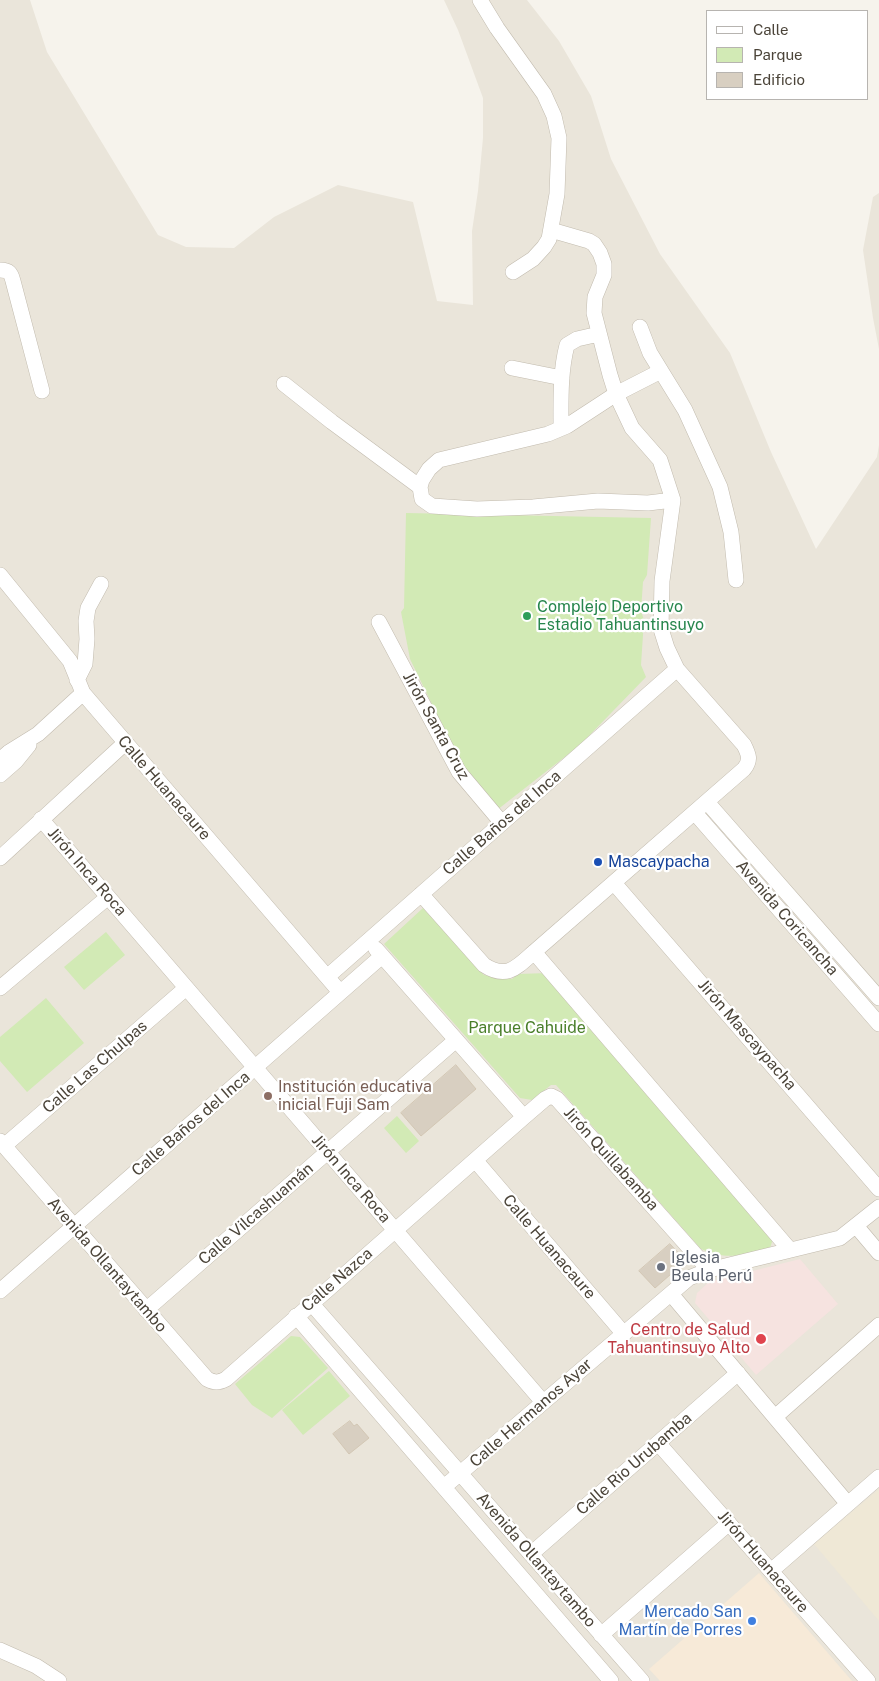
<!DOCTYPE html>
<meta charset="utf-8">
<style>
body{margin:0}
#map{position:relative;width:879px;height:1681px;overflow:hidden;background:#f6f3ec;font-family:"Public Sans",sans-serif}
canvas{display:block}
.legend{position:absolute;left:706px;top:10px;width:162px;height:90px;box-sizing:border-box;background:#fff;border:1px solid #b7b4b0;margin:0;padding:6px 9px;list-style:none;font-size:15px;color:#4b4439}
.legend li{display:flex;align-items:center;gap:10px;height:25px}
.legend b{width:25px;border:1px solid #b7b4b0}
</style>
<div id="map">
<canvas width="879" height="1681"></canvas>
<ul class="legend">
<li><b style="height:6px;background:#fff"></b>Calle</li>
<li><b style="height:14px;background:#d2eab5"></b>Parque</li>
<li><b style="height:14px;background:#d8cfc1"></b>Edificio</li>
</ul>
</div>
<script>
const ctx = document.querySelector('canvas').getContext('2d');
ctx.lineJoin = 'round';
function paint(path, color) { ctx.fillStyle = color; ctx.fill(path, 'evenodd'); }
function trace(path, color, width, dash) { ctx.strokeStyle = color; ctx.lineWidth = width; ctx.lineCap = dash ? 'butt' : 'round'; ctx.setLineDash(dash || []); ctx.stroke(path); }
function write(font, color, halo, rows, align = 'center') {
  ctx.font = font + ' "Public Sans",sans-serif'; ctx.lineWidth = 4.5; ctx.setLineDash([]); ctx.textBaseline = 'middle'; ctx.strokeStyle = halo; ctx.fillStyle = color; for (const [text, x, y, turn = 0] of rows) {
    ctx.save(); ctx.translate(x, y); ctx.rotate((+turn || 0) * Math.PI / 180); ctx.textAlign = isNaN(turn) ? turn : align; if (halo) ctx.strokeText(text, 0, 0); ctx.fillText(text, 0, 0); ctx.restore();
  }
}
paint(new Path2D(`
 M0 0H30L47 52 158 235 186 247 234 248 274 217 338 185 413 202 437 301 473 305 472 231 478 191 483 138V98L458 30 444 0H527L559 41 591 96 611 159 660 254 730 353 771 452 816 549 877 457 879 445V1681H0Z
 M879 193V349L873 318 863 250 873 197Z`), '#eae5da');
paint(new Path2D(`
 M759 1573 852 1681H660L649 1669Z`), '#f7ead8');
paint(new Path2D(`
 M879 1489V1621L814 1544Z`), '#efe8d6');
paint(new Path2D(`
 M800 1259 838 1304 756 1375 695 1303 697 1293 709 1282Z`), '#f6e3e0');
paint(new Path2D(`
 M406 513 651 518 647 575 643 582 641 611 644 620 641 665 646 677 580 745 497 810 464 770 410 659 401 612 404 608Z
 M423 908 484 975 512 979 518 974 548 973 773 1239 770 1248C741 1255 730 1261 701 1249L556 1085H551L532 1100 520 1098 384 944Z
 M106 932 125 955 84 990 64 967Z
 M46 998 84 1043 27 1092 0 1061V1037Z
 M397 1116 419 1141 406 1153 384 1128Z
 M291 1336 300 1337 328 1368 272 1418 252 1405 235 1384Z
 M329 1371 350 1396 303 1435 282 1410Z`), '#d2eab5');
const building = new Path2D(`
 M456 1065 476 1089 421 1136 401 1113Z
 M670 1244 686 1261 655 1288 639 1271Z
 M350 1421 354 1426 357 1424 369 1438 349 1454 333 1434Z`);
paint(building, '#d8cfc1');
trace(building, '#d3c7b4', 1);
const minor = new Path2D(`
 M480 0 497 28 544 94 554 116 559 138 557 194 549 239 544 247 533 259 513 272
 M0 270C9 270 11 273 13 281L42 391
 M640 327 650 353 661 371
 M512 368 562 378
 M284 384 332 422 420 487
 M561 428C561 400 560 372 567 345L577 339 599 334
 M673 500 648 503 598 501 533 507 477 509 432 506 422 499 420 487 422 480 429 469 439 460 548 434 567 426 616 394 661 371 685 410 720 487 731 532 736 580
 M0 575 70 661 83 693 340 992
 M379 622 459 772 502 823
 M77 680 85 664 87 639 86 621 88 608 101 584
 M0 760 9 752 38 734 83 693
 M0 775 16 761 29 745
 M707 802 879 998
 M695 813 879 1024
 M41 819 543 1402
 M0 858 125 743
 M614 883 879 1189
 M421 894 484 965C507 980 517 967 534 952L744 769C751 760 749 755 744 745L677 669 667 648 661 629 662 581 673 500 660 460 632 428 616 394 610 375 594 313 595 297 604 275V264L600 253 594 244 589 241 551 230
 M376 949 524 1117
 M534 952 790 1250
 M327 977 677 669
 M0 988 108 897
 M0 1141 207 1379C215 1383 218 1383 226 1379L524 1117 545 1099 551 1096 557 1099 709 1270
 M4 1146 186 988
 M475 1160 624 1334
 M857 1227 879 1253
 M0 1291 382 956
 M671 1294 848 1504
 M311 1303 642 1681
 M146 1310 456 1040
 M296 1316 611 1681
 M775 1417 879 1325
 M658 1443 868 1681
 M444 1487 689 1278 709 1270 840 1238 879 1207
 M531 1554 738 1373
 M771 1571 879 1477
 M601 1635 729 1523
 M0 1650 36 1666 59 1681`);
trace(minor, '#c2bbae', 16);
trace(minor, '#fff', 15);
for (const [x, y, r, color] of [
 [527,616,5,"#2e9e5b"],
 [598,862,5,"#1a4fb4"],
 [268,1096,5,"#8d6e63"],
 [661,1267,5,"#6b7280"],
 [761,1339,6,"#e0444e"],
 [752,1621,5,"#3f7fe0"]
]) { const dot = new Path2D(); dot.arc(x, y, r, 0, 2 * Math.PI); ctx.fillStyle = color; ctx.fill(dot); trace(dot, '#fff', 2); }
write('16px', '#27864d', '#fff', [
 ["Complejo Deportivo",537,607],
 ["Estadio Tahuantinsuyo",537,625]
], 'left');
write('16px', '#4b4439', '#fff', [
 ["Jirón Santa Cruz",436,726,61],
 ["Calle Huanacaure",164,788,49],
 ["Calle Baños del Inca",502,823,-41],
 ["Jirón Inca Roca",87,872,49],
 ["Avenida Coricancha",787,918,49],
 ["Jirón Mascaypacha",747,1035,49],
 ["Calle Las Chulpas",95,1067,-41],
 ["Calle Baños del Inca",191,1124,-41],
 ["Jirón Quillabamba",611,1159,48],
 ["Jirón Inca Roca",351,1179,49],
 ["Calle Vilcashuamán",256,1214,-41],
 ["Calle Huanacaure",549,1247,49],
 ["Avenida Ollantaytambo",107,1265,49],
 ["Calle Nazca",337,1280,-41],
 ["Calle Hermanos Ayar",531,1413,-41],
 ["Calle Rio Urubamba",634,1464,-41],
 ["Avenida Ollantaytambo",536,1560,49],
 ["Jirón Huanacaure",763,1562,49]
]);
write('16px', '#164399', '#fff', [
 ["Mascaypacha",608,862]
], 'left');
write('16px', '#4a7f2a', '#fff', [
 ["Parque Cahuide",527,1028]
]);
write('16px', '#785e54', '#fff', [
 ["Institución educativa",278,1087],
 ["inicial Fuji Sam",278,1105]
], 'left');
write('16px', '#5b616d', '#fff', [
 ["Iglesia",671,1258],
 ["Beula Perú",671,1276]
], 'left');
write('16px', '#be3a42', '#fff', [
 ["Centro de Salud",750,1330],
 ["Tahuantinsuyo Alto",750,1348]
], 'right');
write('16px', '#366cbe', '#fff', [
 ["Mercado San",742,1612],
 ["Martín de Porres",742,1630]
], 'right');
</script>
